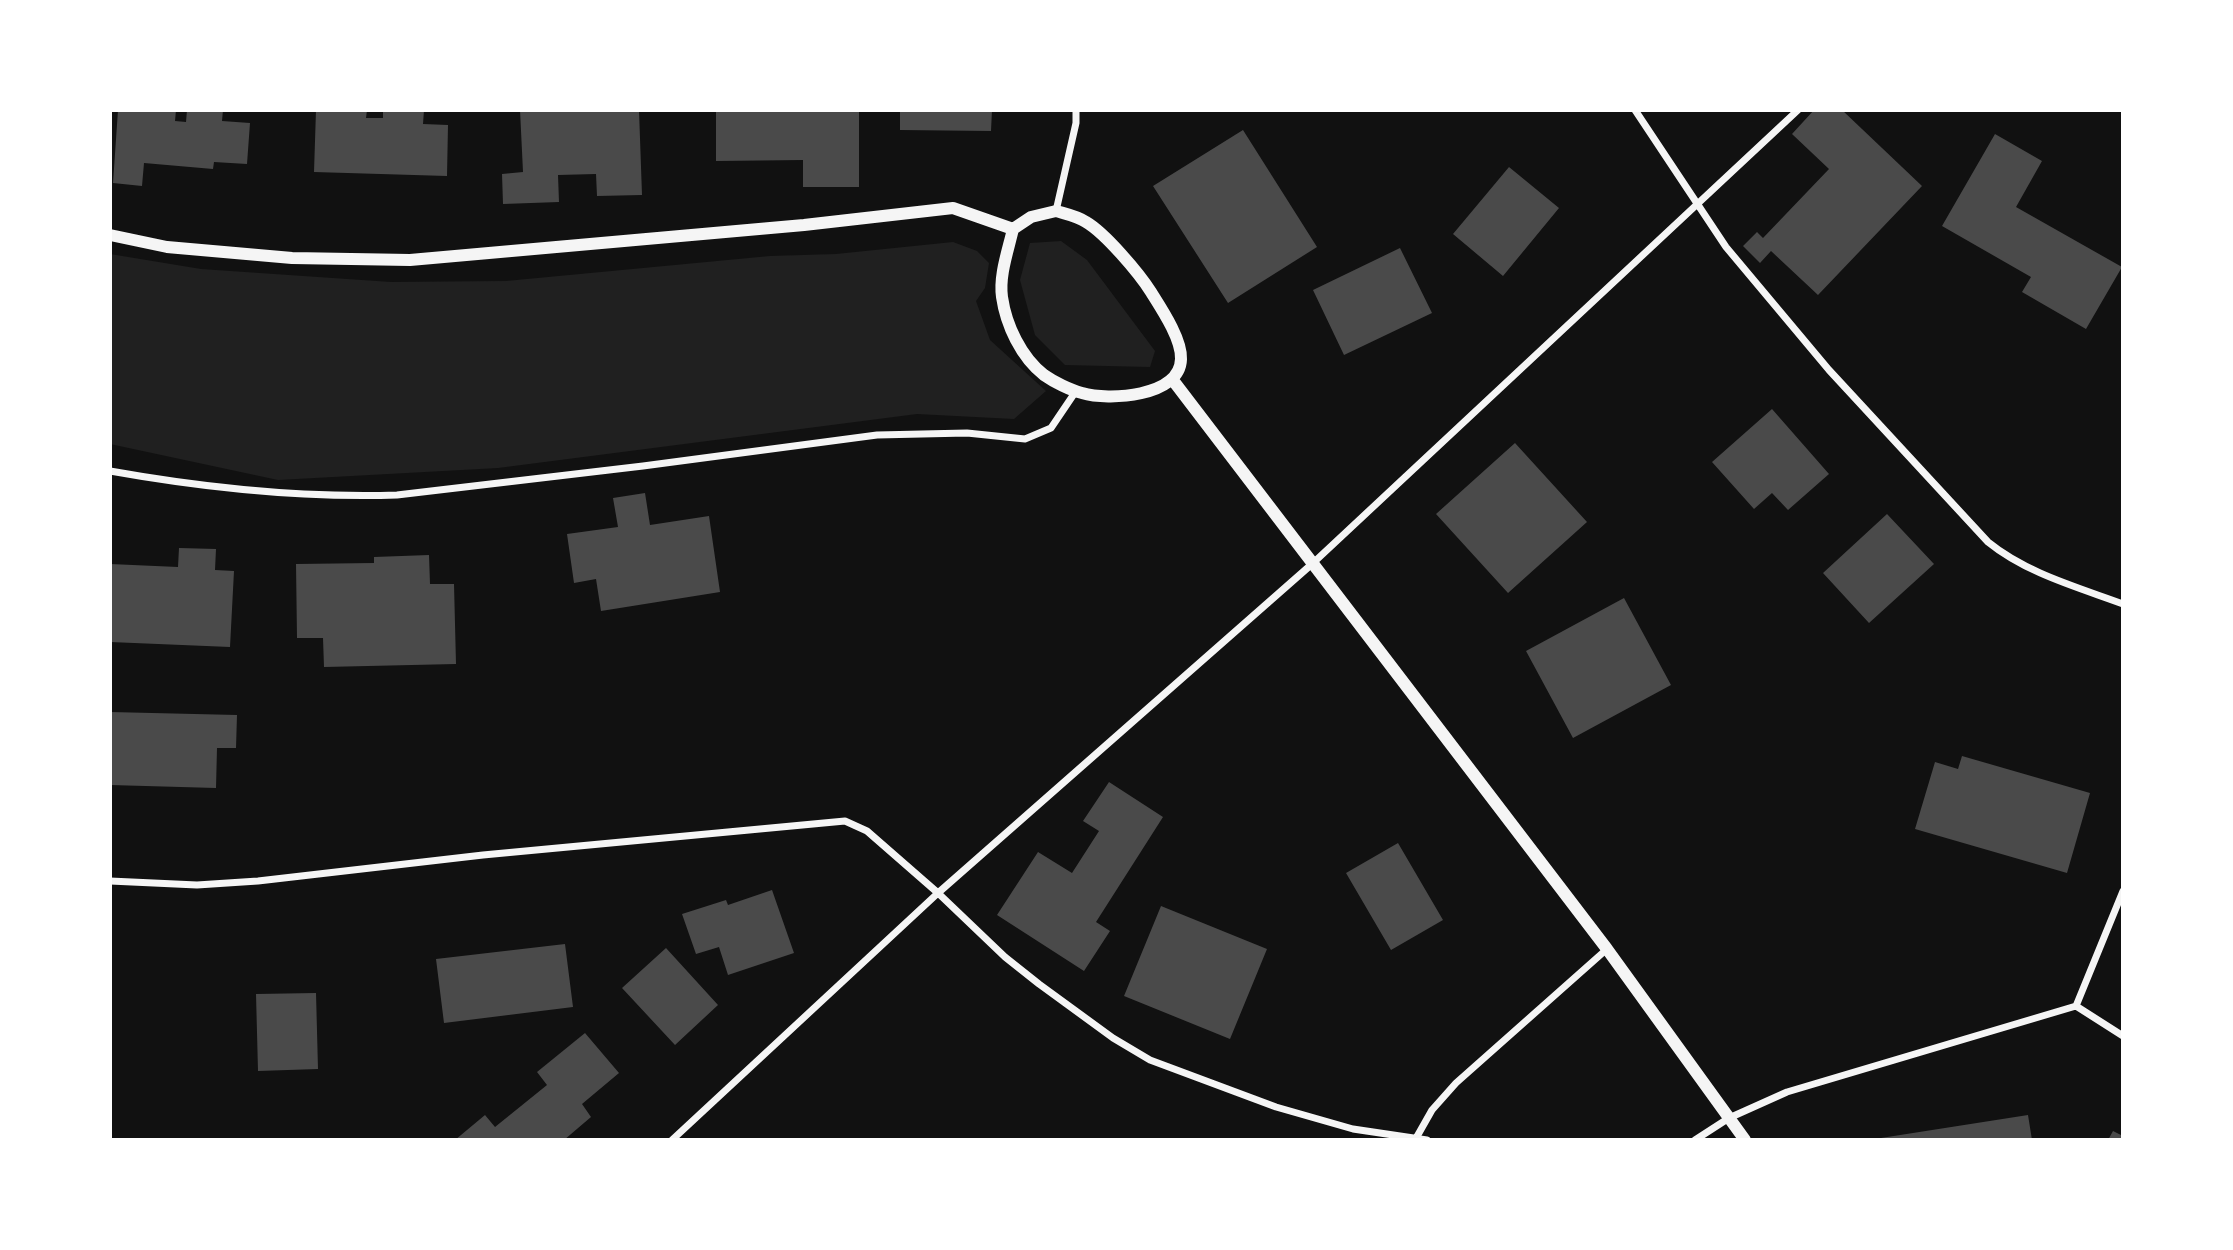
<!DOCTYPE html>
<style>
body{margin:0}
#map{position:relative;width:2233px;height:1250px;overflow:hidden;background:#111;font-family:"DM Sans",sans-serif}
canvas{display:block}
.frame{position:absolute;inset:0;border:112px solid #fff;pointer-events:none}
</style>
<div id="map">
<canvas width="2233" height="1250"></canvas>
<div class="frame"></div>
</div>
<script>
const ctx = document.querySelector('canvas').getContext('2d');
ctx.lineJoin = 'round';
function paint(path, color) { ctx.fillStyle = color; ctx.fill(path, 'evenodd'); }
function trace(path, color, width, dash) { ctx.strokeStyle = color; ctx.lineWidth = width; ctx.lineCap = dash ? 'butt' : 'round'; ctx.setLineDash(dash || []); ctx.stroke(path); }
paint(new Path2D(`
 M1061 241 1087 260 1155 351 1150 367 1065 365 1035 335 1020 280 1030 243Z
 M953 242 977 251 989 263 985 288 976 301 990 340 1046 391 1014 419 917 414 498 468 278 480 110 444V254L201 269 391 282 506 281 770 256 836 254Z`), '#202020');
paint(new Path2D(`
 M118 110H176L175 121 186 122 187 110H223L222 121 250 123 247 164 214 162 213 169 144 163 142 186 113 183Z
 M316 110H367L366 118H383V110H424L423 124 448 125 447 176 314 172Z
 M520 110H639L642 195 597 196 596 174 558 175 559 202 503 204 502 174 523 172Z
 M716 110H859V187H803V160L716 161Z
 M900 110H992L991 131 900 130Z
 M1814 110H1842L1922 186 1818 295 1771 251 1760 263 1743 246 1757 232 1763 238 1829 169 1792 134Z
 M1243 130 1317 247 1228 303 1153 186Z
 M1995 134 2042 161 2016 207 2122 267 2086 329 2022 292 2031 277 1942 226Z
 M1509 167 1559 208 1503 276 1453 234Z
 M1400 248 1432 313 1344 355 1313 290Z
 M1772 409 1829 474 1788 510 1772 493 1754 509 1712 462Z
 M1515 443 1587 522 1508 593 1436 514Z
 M645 493 650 525 709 516 720 592 601 611 596 579 574 583 567 534 618 527 613 498Z
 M1887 514 1934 564 1869 623 1823 573Z
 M179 548 216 549 215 570 234 571 230 647 110 642V564L178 567Z
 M429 555 430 584H454L456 664 324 667 323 638H297L296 564 374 563V557Z
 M1624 598 1671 685 1573 738 1526 651Z
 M110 712 237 715 236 748H217L216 788 110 785Z
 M1962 756 2090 793 2067 873 1915 829 1935 762 1958 769Z
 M1109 782 1163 817 1096 922 1110 931 1084 971 997 915 1038 852 1072 873 1099 831 1083 821Z
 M1398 843 1443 920 1391 950 1346 873Z
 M772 890 794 953 728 975 719 947 696 954 682 914 726 900 728 905Z
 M1161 906 1267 949 1230 1039 1124 996Z
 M565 944 573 1007 444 1023 436 959Z
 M666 948 718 1005 675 1045 622 988Z
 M316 993 318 1069 258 1071 256 994Z
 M585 1033 619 1073 582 1104 591 1117 564 1140H455L485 1115 495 1127 547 1085 537 1072Z
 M2028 1115 2032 1140H1881V1138Z
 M2113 1131 2123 1136V1140H2108Z`), '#4a4a4a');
trace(new Path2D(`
 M1635 110 1726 247 1829 370 1988 542C2026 573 2077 587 2123 604
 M1056 211 1076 123V110
 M110 471C205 488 301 498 397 495L643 466 877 435 967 433 1025 439 1051 428 1076 391
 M110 881 197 885 258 881 483 855 845 821 867 831 938 893 1005 957 1039 984 1113 1038 1150 1060 1276 1107 1353 1129 1427 1140
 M2076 1006 2123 891
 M2076 1006 2123 1036
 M672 1140 938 893 1312 564 1798 110
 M1415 1140 1432 1110 1456 1083 1607 949
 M1695 1140 1729 1118 1787 1092 2076 1006`), '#f5f5f5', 7);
trace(new Path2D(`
 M1056 211C1066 214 1077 216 1086 222 1105 233 1139 273 1151 292 1161 308 1182 339 1181 359 1180 397 1108 401 1082 393 1070 390 1054 382 1044 375 1021 357 1006 325 1002 297 999 275 1008 251 1013 229L1031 217Z
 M110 235 167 247 292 258 410 260 804 225 953 208 1013 229
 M1172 379 1607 949 1745 1140`), '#f5f5f5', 12);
</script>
